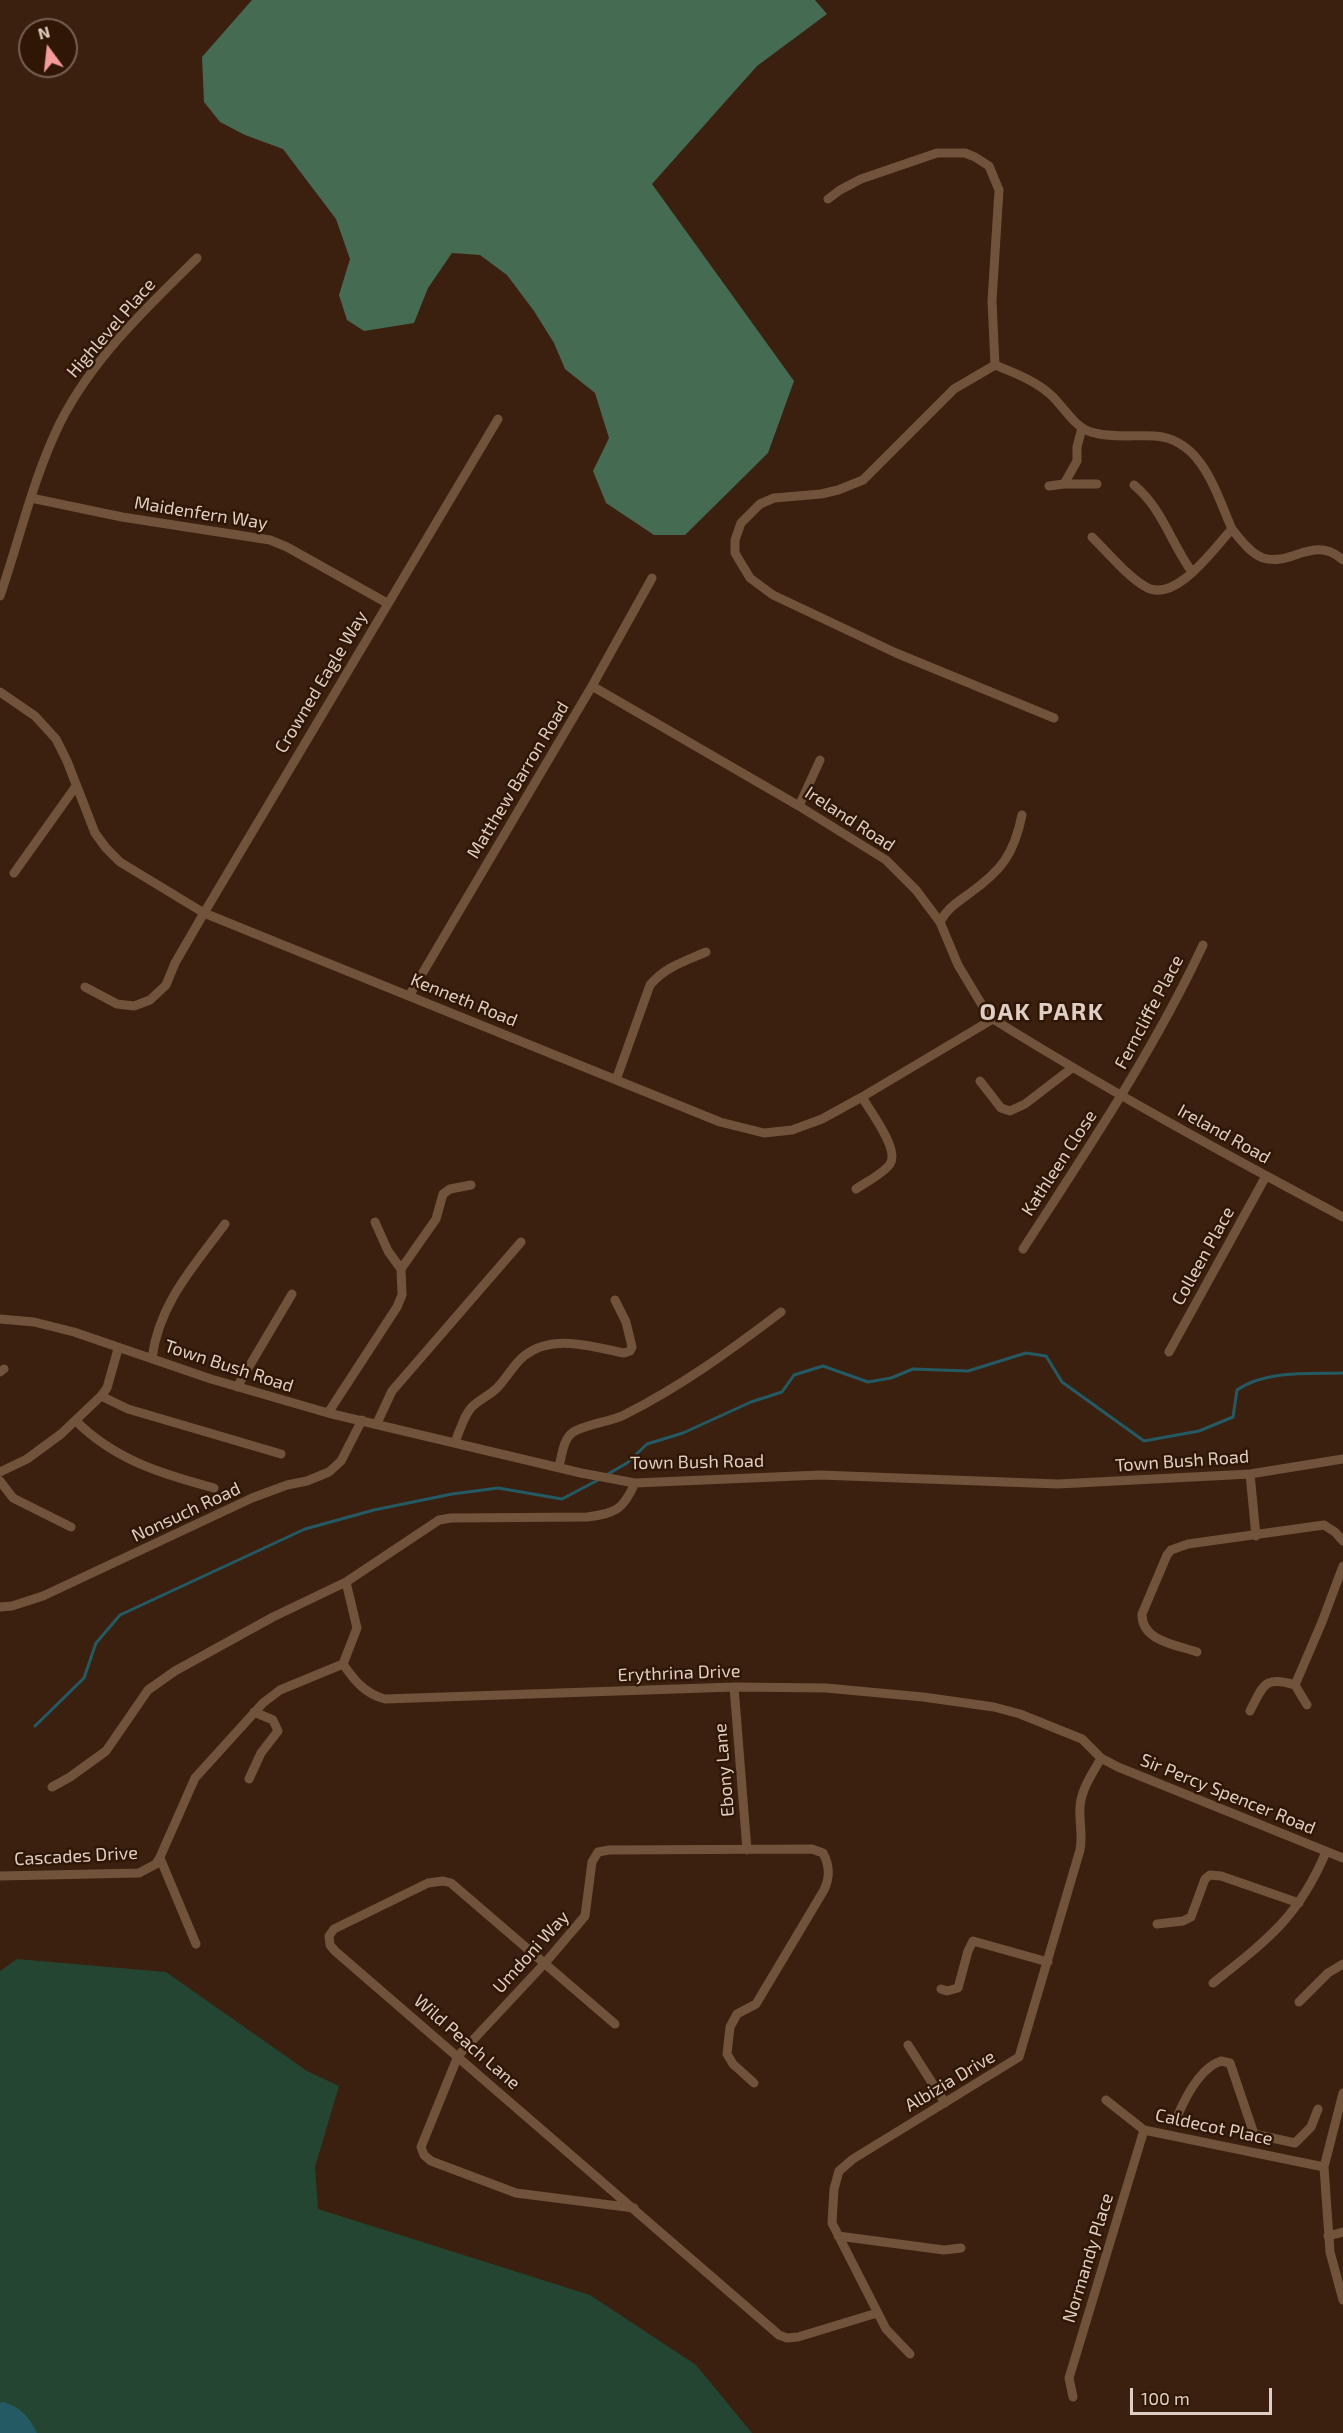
<!DOCTYPE html>
<style>
body{margin:0}
#map{position:relative;width:1343px;height:2433px;overflow:hidden;background:#3b200f;font-family:"Exo 2",sans-serif}
canvas{display:block}
.north{position:absolute;left:18px;top:18px;width:60px;height:60px;box-sizing:border-box;background:#301705;border:2px solid #766051;border-radius:50%;rotate:345deg;font-size:16px;font-weight:700;line-height:24px;text-align:center;color:#dfcec3}
.north::after{content:'';display:block;margin:auto;width:21px;height:27px;background:#f59b9b;clip-path:polygon(50% 0,100% 100%,50% 72%,0 100%)}
.scale{position:absolute;left:1130px;top:2388px;width:142px;height:27px;box-sizing:border-box;border:3px solid #dfcec3;border-top:0;padding-left:8px;font-size:18px;line-height:21px;white-space:nowrap;color:#dfcec3;-webkit-text-stroke:4px #301705;paint-order:stroke}
</style>
<div id="map">
<canvas width="1343" height="2433"></canvas>
<div class="north">N</div>
<div class="scale">100 m</div>
</div>
<script>
const ctx = document.querySelector('canvas').getContext('2d');
ctx.lineJoin = 'round';
function paint(path, color) { ctx.fillStyle = color; ctx.fill(path, 'evenodd'); }
function trace(path, color, width, dash) { ctx.strokeStyle = color; ctx.lineWidth = width; ctx.lineCap = dash ? 'butt' : 'round'; ctx.setLineDash(dash || []); ctx.stroke(path); }
function write(font, color, halo, rows, align = 'center') {
  ctx.font = font + ' "Exo 2",sans-serif'; ctx.lineWidth = 5; ctx.setLineDash([]); ctx.textBaseline = 'middle'; ctx.strokeStyle = halo; ctx.fillStyle = color; for (const [text, x, y, turn = 0] of rows) {
    ctx.save(); ctx.translate(x, y); ctx.rotate((+turn || 0) * Math.PI / 180); ctx.textAlign = isNaN(turn) ? turn : align; if (halo) ctx.strokeText(text, 0, 0); ctx.fillText(text, 0, 0); ctx.restore();
  }
}
paint(new Path2D(`
 M17 1959 166 1972 307 2071 339 2086 315 2167 318 2209 590 2295 696 2365 752 2433H0V1971Z`), '#244531');
paint(new Path2D(`
 M252 0H815L827 14 757 66 652 184 794 381 768 453 685 535H654L606 503 593 471 609 438 595 393 565 369 554 343 534 311 507 275 480 255 452 253 428 288 414 323 364 331 347 320 339 295 350 259 336 219 283 149 245 135 220 122 204 102 202 57Z`), '#456c53');
paint(new Path2D(`
 M3 2402C21 2407 29 2417 37 2433H0V2403Z`), '#235a64');
trace(new Path2D(`
 M608 1474 627 1463 647 1444 683 1433 751 1402 782 1392 794 1375 823 1366 868 1382 891 1378 913 1369 968 1371 1026 1353 1046 1356 1062 1382 1144 1441 1199 1431 1233 1417 1237 1390C1265 1370 1309 1374 1343 1373
 M35 1726 84 1678 96 1643 120 1615 305 1529 374 1510 452 1494 498 1488 562 1499 600 1479`), '#235a64', 3);
trace(new Path2D(`
 M828 199 840 190 861 179 937 153H965L975 157 989 166 999 190 992 301 995 365 954 389 863 480 838 490 821 494 774 498 760 504 741 523 735 540V553L750 578 773 595 896 653 1054 718
 M995 365C1015 373 1036 381 1051 395 1064 407 1074 427 1091 432 1109 438 1136 435 1155 436 1202 439 1216 493 1232 529 1240 539 1250 553 1263 558 1291 567 1314 534 1343 560
 M1064 484 1077 461V447L1082 428
 M1134 485C1162 508 1171 543 1192 572
 M1049 486 1064 484H1097
 M31 498 122 517 270 540 287 547 387 603
 M1092 537C1107 552 1128 577 1146 587 1176 604 1214 548 1232 529
 M0 596C20 538 33 478 60 423 92 359 147 307 197 258
 M592 686 799 806 886 860 916 890 940 922 958 965 985 1010 993 1019C1107 1090 1225 1154 1343 1217
 M0 692 35 716 56 739 67 761 95 833 106 848 120 862 204 913 720 1122 764 1133 792 1130 822 1119 862 1097 993 1019
 M799 806 820 760
 M14 873 76 786
 M940 922C947 908 958 902 970 893 1002 870 1014 854 1022 815
 M85 987 117 1004 134 1006 150 1000 166 985 175 963 204 913 498 419
 M409 996 592 686 652 578
 M616 1080 650 985C665 967 685 961 706 952
 M980 1081 1001 1108 1010 1111 1025 1104 1072 1068
 M856 1189C866 1182 883 1174 890 1164 900 1150 870 1111 862 1097
 M1023 1249C1087 1150 1153 1052 1203 945
 M401 1269 436 1219 443 1194 450 1189 471 1185
 M0 1319 34 1322 74 1332 211 1379 328 1413 581 1473 635 1483 820 1475 1058 1484 1250 1474 1343 1459
 M1169 1352 1266 1176
 M152 1358C159 1304 193 1267 225 1224
 M0 1372 4 1369
 M237 1387 292 1294
 M101 1396 128 1409 281 1454
 M328 1413 397 1307 402 1295 401 1269 388 1251 375 1222
 M76 1421C115 1460 162 1474 214 1488
 M377 1423 392 1391 521 1242
 M455 1442C460 1431 463 1417 471 1408 478 1400 489 1396 497 1388 507 1378 513 1365 524 1356 553 1333 592 1347 624 1353L630 1351 632 1347 626 1322 615 1300
 M559 1466C562 1456 563 1440 572 1433 582 1425 610 1422 624 1415 680 1387 731 1350 781 1312
 M0 1472 27 1459 61 1434 101 1396 107 1388 118 1349
 M1250 1474 1256 1536
 M0 1481 13 1498 71 1527
 M346 1582 357 1628 343 1664C354 1680 365 1694 385 1699L734 1687 826 1688 923 1697 994 1707 1020 1714 1082 1739 1101 1758 1118 1767 1343 1858
 M0 1607 12 1606 43 1596 252 1498 287 1485 307 1481 329 1472 341 1461 362 1420
 M1197 1652C1177 1645 1141 1641 1142 1614L1167 1555 1171 1550 1188 1544 1324 1525 1335 1532 1343 1541
 M1295 1685 1322 1622 1343 1566
 M734 1687 747 1850
 M1250 1711C1263 1686 1264 1675 1295 1685L1307 1705
 M249 1779 261 1753 278 1731 273 1720 254 1712
 M52 1787 70 1777 106 1751 148 1690 175 1671 273 1617 346 1582 439 1520 451 1518 587 1517C616 1513 623 1510 635 1483
 M160 1858 196 1944
 M0 1876 139 1873 156 1864 160 1857 195 1778 263 1703 280 1690 343 1664
 M1157 1924 1183 1921 1191 1917 1205 1879 1210 1875 1221 1876 1299 1903
 M1213 1983C1267 1940 1298 1918 1326 1852
 M941 1989 947 1991 958 1988 968 1951 973 1941 1048 1962
 M1299 2002 1328 1973 1343 1964
 M615 2024 451 1883 443 1881 428 1883 334 1929 329 1936 330 1945 335 1951 779 2335 787 2338 798 2337 877 2313
 M908 2045 945 2103
 M1343 2093 1324 2167 1330 2252 1343 2300
 M1106 2100 1144 2130 1324 2167
 M1177 2117C1185 2098 1200 2068 1221 2061L1230 2063 1254 2134 1295 2143 1311 2127 1318 2109
 M634 2208 516 2193 431 2161 424 2155 421 2147 458 2056 545 1963 585 1916 592 1862 598 1852 609 1850 812 1849 823 1853C830 1866 830 1878 824 1890L756 2004 737 2014 730 2027 727 2054 733 2064 754 2083
 M838 2236 944 2250 961 2248
 M1328 2236 1343 2232
 M910 2354 886 2329 832 2223 834 2189 839 2171 853 2159 1019 2057 1080 1850C1083 1835 1079 1822 1080 1807 1081 1789 1093 1773 1101 1758
 M1073 2397 1069 2378 1144 2130`), '#70533a', 9);
write('18px', '#dfcec3', '#301705', [
 ["Highlevel Place",111,328,-49],
 ["Maidenfern Way",201,513,9],
 ["Crowned Eagle Way",321,682,-59],
 ["Matthew Barron Road",518,780,-59],
 ["Ireland Road",850,819,33],
 ["Kenneth Road",464,1000,22],
 ["Ferncliffe Place",1149,1012,-62],
 ["Ireland Road",1224,1134,29],
 ["Kathleen Close",1059,1163,-57],
 ["Colleen Place",1203,1256,-61],
 ["Town Bush Road",229,1366,18],
 ["Town Bush Road",1182,1461,-4],
 ["Town Bush Road",697,1462,-1],
 ["Nonsuch Road",186,1512,-25],
 ["Erythrina Drive",679,1673,-2],
 ["Ebony Lane",724,1770,-95],
 ["Sir Percy Spencer Road",1228,1794,22],
 ["Cascades Drive",76,1856,-3],
 ["Umdoni Way",531,1952,-48],
 ["Wild Peach Lane",467,2042,41],
 ["Albizia Drive",950,2081,-31],
 ["Caldecot Place",1214,2127,12],
 ["Normandy Place",1088,2258,-73]
]);
ctx.letterSpacing = '1.5px';
write('bold 24px', '#dfcec3', '#301705', [
 ["OAK PARK",1042,1012]
]);
ctx.letterSpacing = '0px';
</script>
